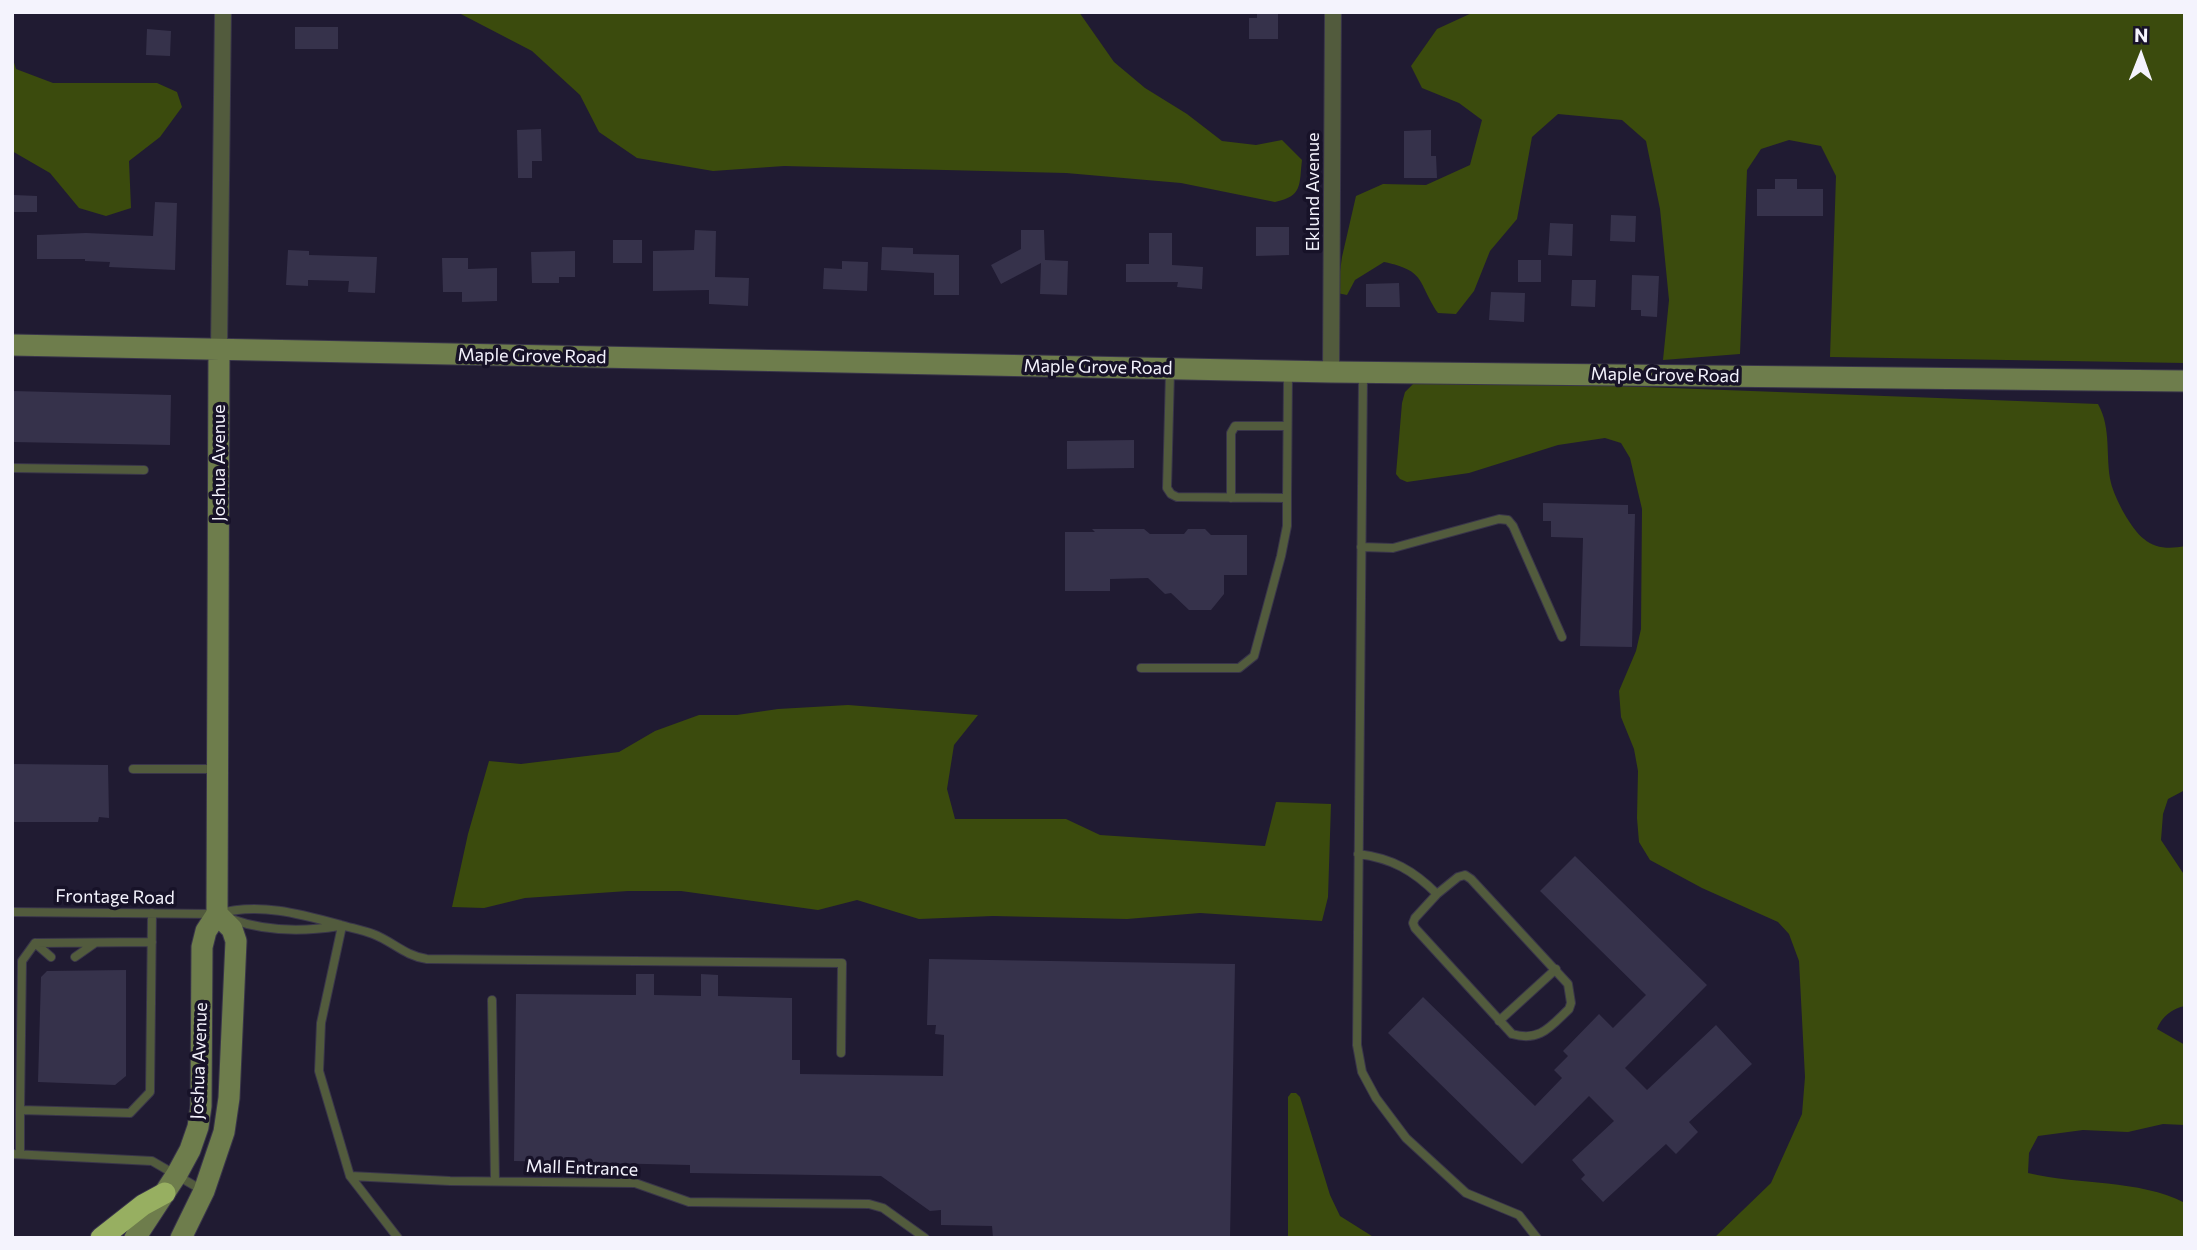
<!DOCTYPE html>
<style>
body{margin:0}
#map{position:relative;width:2197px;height:1250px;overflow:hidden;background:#201b32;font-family:Commissioner,sans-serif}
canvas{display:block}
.frame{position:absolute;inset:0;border:14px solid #f4f3fd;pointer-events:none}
.north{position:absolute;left:2106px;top:21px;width:70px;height:70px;-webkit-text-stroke:5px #171228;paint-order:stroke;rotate:1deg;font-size:19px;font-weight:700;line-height:28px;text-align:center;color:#f4f3fd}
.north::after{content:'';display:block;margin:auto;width:24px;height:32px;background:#f4f3fd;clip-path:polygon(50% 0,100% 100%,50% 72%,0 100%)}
</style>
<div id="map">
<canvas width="2197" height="1250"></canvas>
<div class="frame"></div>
<div class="north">N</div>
</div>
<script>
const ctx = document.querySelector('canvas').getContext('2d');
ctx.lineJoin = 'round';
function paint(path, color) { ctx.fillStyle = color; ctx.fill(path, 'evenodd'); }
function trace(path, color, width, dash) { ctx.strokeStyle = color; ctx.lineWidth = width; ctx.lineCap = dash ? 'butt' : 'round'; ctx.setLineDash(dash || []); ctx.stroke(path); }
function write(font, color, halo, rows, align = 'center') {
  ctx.font = font + ' Commissioner,sans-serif'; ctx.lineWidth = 7; ctx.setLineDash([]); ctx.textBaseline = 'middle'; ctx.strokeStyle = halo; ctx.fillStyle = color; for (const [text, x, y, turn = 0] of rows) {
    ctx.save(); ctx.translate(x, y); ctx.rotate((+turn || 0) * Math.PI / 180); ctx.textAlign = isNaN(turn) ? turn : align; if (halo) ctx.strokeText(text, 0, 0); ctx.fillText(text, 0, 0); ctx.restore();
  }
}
paint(new Path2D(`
 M457 12H1079L1114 62 1145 88 1187 114 1222 141 1256 145 1282 140 1302 160C1299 185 1303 196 1275 202L1181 183 1066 173 784 166 713 171 637 158 599 132 580 95 532 51Z
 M1474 12H2185V363L1830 357 1836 176 1821 146 1789 140 1761 149 1747 170 1740 354 1663 360 1669 300 1660 209 1646 141 1622 120 1558 114 1532 137 1517 219 1490 251 1474 291 1456 314 1438 313C1417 282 1427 271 1384 262L1355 280 1347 295 1337 293 1342 257 1356 196 1383 184 1426 185 1470 165 1482 120 1459 103 1422 88 1411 66 1437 29Z
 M12 56 16 69 53 83H157L177 92 182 107 160 137 129 161 131 208 106 216 79 208 50 173 12 151Z
 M1414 383 1618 386 2098 404C2112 429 2105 457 2111 483 2115 499 2131 529 2144 539 2155 549 2171 549 2185 546V790L2168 799 2163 814 2161 840 2185 876V1006C2173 1008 2161 1017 2157 1029L2185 1045V1125L2163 1124 2128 1132 2083 1130 2038 1136 2029 1153 2028 1173C2077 1185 2139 1179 2185 1203V1238H1714L1771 1183 1802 1114 1805 1077 1799 961 1789 934 1778 922 1702 888 1650 860 1639 842 1637 818 1638 771 1634 749 1621 717 1619 691 1636 651 1641 629 1642 509 1630 458 1621 443 1605 438 1558 445 1469 473 1407 482 1400 479 1396 474 1402 403 1405 392Z
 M848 705 978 715 954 745 947 789 955 819H1066L1100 835 1265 846 1276 802 1331 804 1328 897 1322 921 1200 913 1127 919 993 916 919 919 857 900 818 910 681 891H628L525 898 484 908 452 907 468 834 489 761 521 764 619 752 655 731 699 715H737L778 709Z
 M1291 1093H1296L1300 1097 1330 1195 1340 1216 1375 1238H1288V1097Z`), '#3b4b0d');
paint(new Path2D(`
 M1257 12H1278V39H1249V18H1257Z
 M295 27H338V49H295Z
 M147 29 171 31 170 56 146 55Z
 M541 129 542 161H532V178H518L517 130Z
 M1431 130V156H1436L1437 178H1404V131Z
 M1775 179H1797V189H1823V216H1757V189H1775Z
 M14 195 37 196V212H14Z
 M155 202 177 203 175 270 109 267 110 262 85 261V259H37V235L86 233 153 236Z
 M1611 215 1636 216 1635 242 1610 241Z
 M1550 223 1573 224 1572 256 1548 255Z
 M1256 227H1289V255L1256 256Z
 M695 230 716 231 715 277 749 278 748 306 709 304V290L653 291V251L694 250Z
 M1021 230H1044L1045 260 1068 261 1067 295 1040 294 1041 263 1001 284 991 265 1021 249Z
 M1149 233H1172V265L1203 267 1202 289 1177 287 1178 282H1126V264H1149Z
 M613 240H642V263H613Z
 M882 247 913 248V254L959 255V295H934V273L881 270Z
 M288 250 309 251V255L377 257 375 293 348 292 349 281 308 280V286L286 285Z
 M575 251V277H559V283H532L531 252Z
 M442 258H468V269L497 268V301L462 302V292H443Z
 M1518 260H1541V282H1518Z
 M842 261 868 262 867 291 823 289 824 268 842 269Z
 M1632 275 1659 276 1657 317 1641 316V310H1631Z
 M1572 280H1596L1595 307 1571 306Z
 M1399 283 1400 307H1366V284Z
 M1491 292 1525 293 1524 322 1489 320Z
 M12 391 171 395 170 445 12 442Z
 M1134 440V468L1067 469V441Z
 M1543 503 1628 505V514H1635L1632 647 1580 646 1583 538 1551 537V521H1543Z
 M1092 529H1144L1150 534H1184L1188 529H1205L1211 535H1247V575H1224V594L1211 610H1189L1171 593 1165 594 1148 578 1110 579V591H1065V532H1095Z
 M12 764 108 765 109 818 99 817 98 822H12Z
 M1575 856 1707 985 1625 1068 1647 1090 1716 1025 1752 1064 1689 1122 1698 1132 1676 1154 1666 1144 1603 1202 1581 1179 1585 1175 1572 1160 1614 1121 1589 1096 1522 1164 1388 1033 1423 997 1535 1106 1562 1078 1554 1070 1568 1056 1563 1051 1599 1014 1613 1028 1646 995 1540 891Z
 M929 959 1235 964 1230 1238H993L992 1226 941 1225V1210L930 1211 881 1176 690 1173V1165L514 1161 516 994 636 995V974H654V995L701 996V974L718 975V996L792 998V1060H800V1074L943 1076 944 1035 935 1034 936 1025H927Z
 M126 970V1076L115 1085 38 1082 41 977 47 971Z`), '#36324b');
const lane = new Path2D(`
 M1170 372 1167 488 1171 494 1177 497 1287 498 1288 374
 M1363 375 1357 1045 1362 1072 1376 1098 1406 1138 1466 1193 1519 1215 1537 1238
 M12 468 144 470
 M1231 498V433L1235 426H1287
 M1361 547 1393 548 1499 519 1508 520 1513 526 1562 637
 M1141 668H1239L1254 656 1281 556 1287 526V498
 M133 769H216
 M1358 854C1392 858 1414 871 1437 894L1415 918 1413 923 1415 928 1512 1034C1540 1042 1550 1027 1569 1009L1571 1003 1568 984 1471 879 1465 875 1458 877 1437 894
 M12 912 217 914C259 902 301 914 341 925 351 928 362 930 373 934 392 941 405 956 427 959L842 963 841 1053
 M231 919C267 932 302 932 339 926
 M342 926 321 1023 319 1071 350 1176 398 1238
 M35 943 51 957
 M75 957 95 943
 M492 1000 495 1180
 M1499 1021 1556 969
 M20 1110 22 961 35 943 152 942
 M12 1154 152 1161 202 1190
 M20 1154V1110L130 1113 150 1092 152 913
 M350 1176 450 1181 635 1183 689 1202 869 1204 883 1208 925 1238`);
const street = new Path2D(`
 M219 350 223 12
 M1331 372 1333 12`);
const secondary = new Path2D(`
 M12 345 1331 372 2185 381
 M135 1238 177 1174 190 1150 198 1127 201 1106 202 947 206 931 217 914 219 350
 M181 1238 204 1191 224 1132 229 1098 236 941 232 929 217 914`);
const highway = new Path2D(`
 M101 1238 143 1205 165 1193`);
trace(lane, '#39354a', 10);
trace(street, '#39354a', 18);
trace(secondary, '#39354a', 23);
trace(highway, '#39354a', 23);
trace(lane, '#525b3d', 8);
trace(street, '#525b3d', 16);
trace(secondary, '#6e7d4c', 21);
trace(highway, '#97af61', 21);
write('18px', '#f4f3fd', '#171228', [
 ["Eklund Avenue",1313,192,-90],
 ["Maple Grove Road",532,356,1],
 ["Maple Grove Road",1098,367,1],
 ["Maple Grove Road",1665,375,1],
 ["Joshua Avenue",219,463,-90],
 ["Frontage Road",115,897,1],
 ["Joshua Avenue",199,1061,-88],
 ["Mall Entrance",582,1168,2]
]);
</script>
